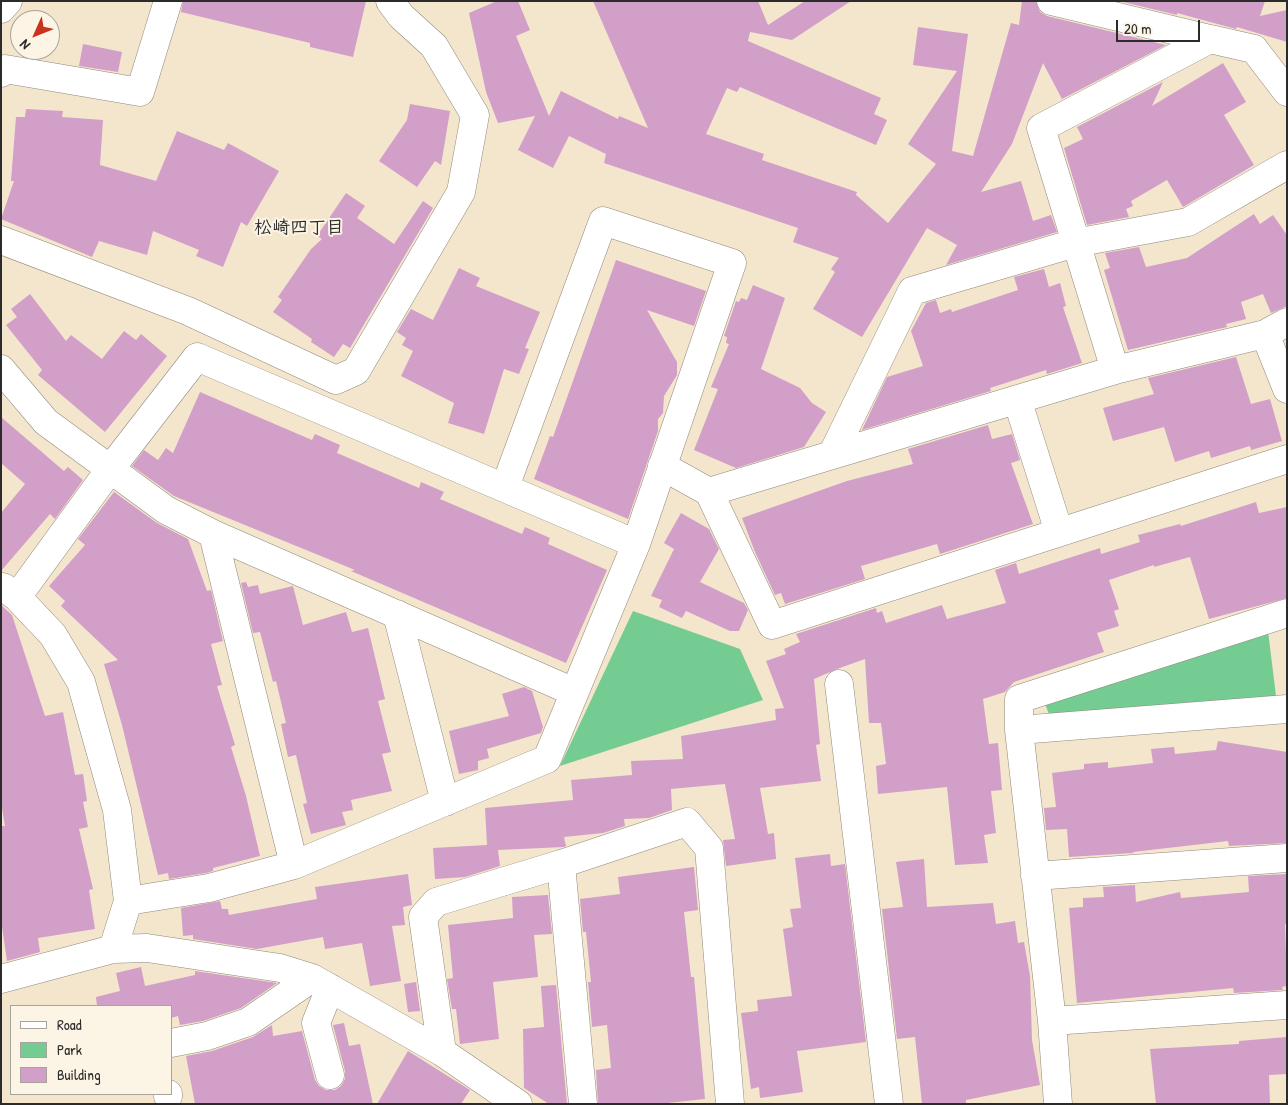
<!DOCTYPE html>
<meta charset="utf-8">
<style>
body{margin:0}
#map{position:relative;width:1288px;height:1105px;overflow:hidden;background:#f4e6cc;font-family:"Patrick Hand",sans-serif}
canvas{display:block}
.frame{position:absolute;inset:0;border:2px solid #2b2b2b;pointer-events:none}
.legend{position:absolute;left:10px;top:1005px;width:162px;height:90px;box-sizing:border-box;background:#fcf5e5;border:1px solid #a8a49b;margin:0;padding:6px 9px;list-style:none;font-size:15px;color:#2b2b2b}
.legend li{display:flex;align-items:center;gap:10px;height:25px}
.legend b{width:25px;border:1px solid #a8a49b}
.north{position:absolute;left:10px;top:10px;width:50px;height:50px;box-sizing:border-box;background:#fcf5e5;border:1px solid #a8a49b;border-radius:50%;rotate:226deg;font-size:14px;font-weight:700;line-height:20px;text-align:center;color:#2b2b2b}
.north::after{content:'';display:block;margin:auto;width:18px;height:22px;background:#c8321e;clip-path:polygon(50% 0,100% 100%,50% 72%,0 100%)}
.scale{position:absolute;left:1116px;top:20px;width:84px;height:22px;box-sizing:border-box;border:2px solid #2b2b2b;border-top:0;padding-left:6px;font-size:15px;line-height:18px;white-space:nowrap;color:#2b2b2b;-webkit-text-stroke:4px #fcf5e5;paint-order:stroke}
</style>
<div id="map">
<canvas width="1288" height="1105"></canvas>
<div class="frame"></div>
<ul class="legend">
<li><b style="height:6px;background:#fff"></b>Road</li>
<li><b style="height:14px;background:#74cc92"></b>Park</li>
<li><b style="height:14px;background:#d29fc8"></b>Building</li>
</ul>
<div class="north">N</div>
<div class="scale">20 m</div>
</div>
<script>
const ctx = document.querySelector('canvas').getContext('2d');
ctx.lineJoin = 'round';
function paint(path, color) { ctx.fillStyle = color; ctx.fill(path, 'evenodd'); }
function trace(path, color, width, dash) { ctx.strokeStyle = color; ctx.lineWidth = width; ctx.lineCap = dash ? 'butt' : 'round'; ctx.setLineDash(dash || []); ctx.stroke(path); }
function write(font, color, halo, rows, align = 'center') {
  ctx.font = font + ' "Patrick Hand","Klee One",sans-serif'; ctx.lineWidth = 4; ctx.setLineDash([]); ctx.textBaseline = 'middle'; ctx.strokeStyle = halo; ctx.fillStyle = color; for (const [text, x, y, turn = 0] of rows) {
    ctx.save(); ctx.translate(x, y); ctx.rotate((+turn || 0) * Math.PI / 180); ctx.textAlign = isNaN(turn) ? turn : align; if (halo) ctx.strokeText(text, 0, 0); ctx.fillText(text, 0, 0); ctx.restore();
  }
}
paint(new Path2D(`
 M633 611 740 649 763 700 560 766Z
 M1268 631 1276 696 1050 717 1044 701Z`), '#74cc92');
paint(new Path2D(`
 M183 1H366L353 57 310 47V43L181 12Z
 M497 1H518L530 30 516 36 549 116 561 91 618 119 619 116 648 128 593 1H758L768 25 805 1H851L792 40 750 32 748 41 881 98 874 114 887 120 876 145 740 87 737 92 727 88 706 134 764 154 762 160 857 192 856 195 888 223 936 164 908 144 957 71 913 65 918 27 968 34 952 151 973 156 1011 23 1019 25 1022 1H1036L1040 12 1047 16 1166 45 1062 99 1043 63 1012 144 981 192 1021 181 1033 221 1051 215 1057 232 946 265 957 245 927 228 862 337 813 309 835 272 831 269 839 258 793 242 798 228 604 163 606 154 569 136 553 168 518 150 535 116 498 123 486 92 469 13Z
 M1119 1H1265L1260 16 1287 10V42L1237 27 1236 29 1177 13V15Z
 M83 44 122 52 118 72 79 66Z
 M1223 63 1246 102 1224 115 1254 165 1183 207 1167 180 1131 201 1133 206 1126 209 1129 217 1087 225 1064 148 1083 139 1077 127 1163 82 1152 106Z
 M410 104 450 111 441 165 435 161 417 187 379 161 407 120Z
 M26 109 63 111 62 117 103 120 100 165 156 181 177 131 224 150 228 143 279 171 247 226 241 222 223 267 196 256 199 250 153 231 147 255 99 241 92 257 1 219 14 181H11L16 117H25Z
 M346 193 365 206 357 218 394 244 423 201 433 208 350 348 343 344 334 357 311 342 312 339 273 312 282 300 278 297 311 249 322 239 317 236Z
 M1254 214 1260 224 1273 215 1287 235V306L1271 313 1263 294 1241 302 1246 319 1226 324 1227 327 1128 350 1104 270 1110 268 1105 253 1139 247 1146 267 1187 258Z
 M616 260 706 291 694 326 647 310 677 362V375L664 396 663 413 658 419V431L628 519 534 479 550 436 553 437Z
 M459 268 480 278 476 286 540 312 525 348 529 349 519 374 504 369 484 434 448 423 454 403 401 376 413 351 402 345 406 338 397 332 411 309 433 320Z
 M1044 269 1049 287 1060 283 1066 306 1063 307 1082 363 1047 374 1046 370 990 388 991 391 862 430 887 377 923 366 911 331 926 303 936 300 940 313 951 309 952 312 1018 290 1014 277Z
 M753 285 785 298 761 369 800 388 812 403 826 412 804 447 736 468 694 450 718 389 711 387 729 344 726 343 727 337 724 336 736 301 739 302 741 298 747 300Z
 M30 294 66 341 71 335 102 359 124 331 136 340 141 334 167 356 105 432 38 375 42 370 6 325 17 317 11 309Z
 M1236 357 1251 404 1270 399 1282 441 1251 450 1250 446 1211 458 1209 451 1175 462 1164 427 1113 441 1103 408 1154 394 1148 378Z
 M200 392 312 440 315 434 340 445 337 453 419 488 421 482 444 492 440 499 522 534 525 527 550 538 548 544 607 570 566 663 351 571 355 570 174 496 132 466 144 450 158 460 166 448 173 453Z
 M1 417 64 471 68 467 83 480 55 519 50 514 1 571V513L25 484 1 463Z
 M988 425 992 439 1012 434 1020 460 1011 463 1033 524 940 554 937 544 861 566 865 579 785 604 781 593 775 595 755 552 742 518 847 481 913 464 908 449Z
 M114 492 157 523 188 539 207 591 211 590 223 641 211 644 222 685 217 686 235 745 231 747 246 796 260 856 213 868V871L206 873 169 879 168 873 158 875 122 725 104 664 118 660 61 606 65 601 49 586 85 545 78 539Z
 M1256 502 1259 513 1287 507V598L1209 619 1190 557 1154 567V565L1109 580 1119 609 1114 611 1119 626 1097 633 1104 652 1014 682 1005 692 983 699 989 744 998 743 1002 790 991 791 996 833 984 835 988 863 955 865 947 787 878 794 876 766 886 764 881 723H869L865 659 837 669 814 679 820 744 816 745 821 781 760 788 768 834 774 833 776 859 726 866 723 840 735 839 725 784 671 789 672 810 649 818 624 819 625 826 603 833 564 837 566 846 564 847 498 850 500 866 465 877 435 879 433 848 487 845 485 808 573 800 571 780 632 775 631 761 683 759 681 736 776 720 775 709 784 708 766 661 786 654 784 649 800 642 796 634 876 608 877 613 882 611 886 623 942 605 947 619 1006 603 995 570 1016 563 1019 574 1100 548 1101 554 1140 542 1138 535 1180 524 1181 526Z
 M681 513 709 529 719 549 700 582 744 603 748 610 739 631H730L686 611 682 618 659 607 662 600 651 596 674 549 664 543Z
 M246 582 248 587 258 585 260 594 293 586 303 625 346 612 352 632 368 628 385 699 378 701 391 752 382 754 392 791 351 800 353 810 342 812 346 825 311 834 303 804 307 803 296 755 288 757 281 724 286 723 276 681 273 682 260 632 253 633 241 583Z
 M1 605 12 615 45 716 63 712 75 775 83 774 87 801 83 802 88 827 79 829 93 889 89 890 95 929 38 938 40 952 7 961 1 920V826H5L1 802Z
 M524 687 532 691 543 727 541 733 487 749 489 758 478 761V770L459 774 449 731 509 716 502 694Z
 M1218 741 1287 752V843L1229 846 1228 841 1133 852V853L1069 857 1067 829 1046 830 1044 808 1056 807 1052 773 1084 769V764L1108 762V768L1153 763 1151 749 1174 747 1175 754 1216 750Z
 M830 854 831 866 845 864 866 1042 797 1051 803 1092 760 1098 759 1087 751 1089 741 1013 758 1011 757 1000 792 996 783 929 793 927 790 909 801 908 795 858Z
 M924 859 927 907 993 903 996 924 1015 921 1018 943 1024 942 1030 976 1032 1040 1040 1085 966 1100V1104H922L915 1037 897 1039 882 909 903 907 896 862Z
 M694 867 698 910 684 912 691 977H694L705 1099 658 1104H598L596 1070 611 1068 607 1025 592 1027 588 982H591L586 932H583L580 899 620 894 618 877Z
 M408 874 412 905 403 907 405 925 392 926 401 981 370 986 362 943 325 949 323 937 257 949 193 939V935L183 936 181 908 220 901 222 909H228L229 915 317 899 315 887Z
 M1287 874V924H1285L1287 986 1282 987 1283 990 1234 993 1233 988 1077 1003 1069 908 1083 907V898L1104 897 1103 887 1135 885 1136 902 1180 892 1181 898 1249 892 1248 876Z
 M548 895 552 934 534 935 538 977 493 982 499 1039 460 1044 456 1009H452L447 979 453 978 448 925 513 918 512 897Z
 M141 967 145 986 195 975V971L277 983 241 1008 203 1021 180 1025 178 1016 171 1018V1006H97L96 997 120 991 116 973Z
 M416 982 420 1011 408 1012 404 984Z
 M556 985 567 1104H549L524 1088 523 1029 544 1027 541 986Z
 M344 1023 349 1046 360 1044 373 1104H195L186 1056 212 1051 253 1037 272 1025 273 1036 302 1031 315 1080 319 1086 326 1090H335L341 1086 345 1079V1071L333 1025Z
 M1287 1037V1074L1269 1075 1270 1104H1156L1150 1049 1239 1044V1041Z
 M408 1051 470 1090 461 1104H377Z`), '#d29fc8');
const minor = new Path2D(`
 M1051 1 1210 39
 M1 73 5 69 140 92 168 1
 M1 240 188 311 336 380 356 371 461 192 475 115 434 46 401 16 390 1
 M1287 322 1265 334 1115 370 709 492 772 625 1287 459
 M1265 334 1287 389
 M1 369 46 422 166 510 213 534 574 692
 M1115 370 1041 128 1210 39 1254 49 1287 92
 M1017 399 1059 532
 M832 455 912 291 1075 243 1188 222 1287 165
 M662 466 709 492
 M213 534 294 865
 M3 587 17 597 53 635 81 682 117 810 128 901 113 949
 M17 597 111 468 197 357 636 544
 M397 614 445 802
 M839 684 889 1104
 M1019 730 1287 709
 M561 864 583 1104
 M1035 876 1287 858
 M128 901 209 888 294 865 547 759 636 544 732 263 603 221 505 487
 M1 979 113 949 147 948 280 968 312 978 442 1052 518 1104
 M330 988 316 1023 330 1075
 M1052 1021 1287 1005
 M171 1043 207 1036 248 1022 312 978
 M442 1052 423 917 436 902 561 864 687 822 709 848 730 1104
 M168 1094V1096
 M1058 1104 1052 1021 1019 730V699L1287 613`);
const highway = new Path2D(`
 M1 9 8 1`);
trace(minor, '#90887c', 29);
trace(highway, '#90887c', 29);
trace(minor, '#fff', 28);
trace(highway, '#fff', 28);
write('bold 18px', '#2b2b2b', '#fcf5e5', [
 ["松崎四丁目",299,228]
]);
</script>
